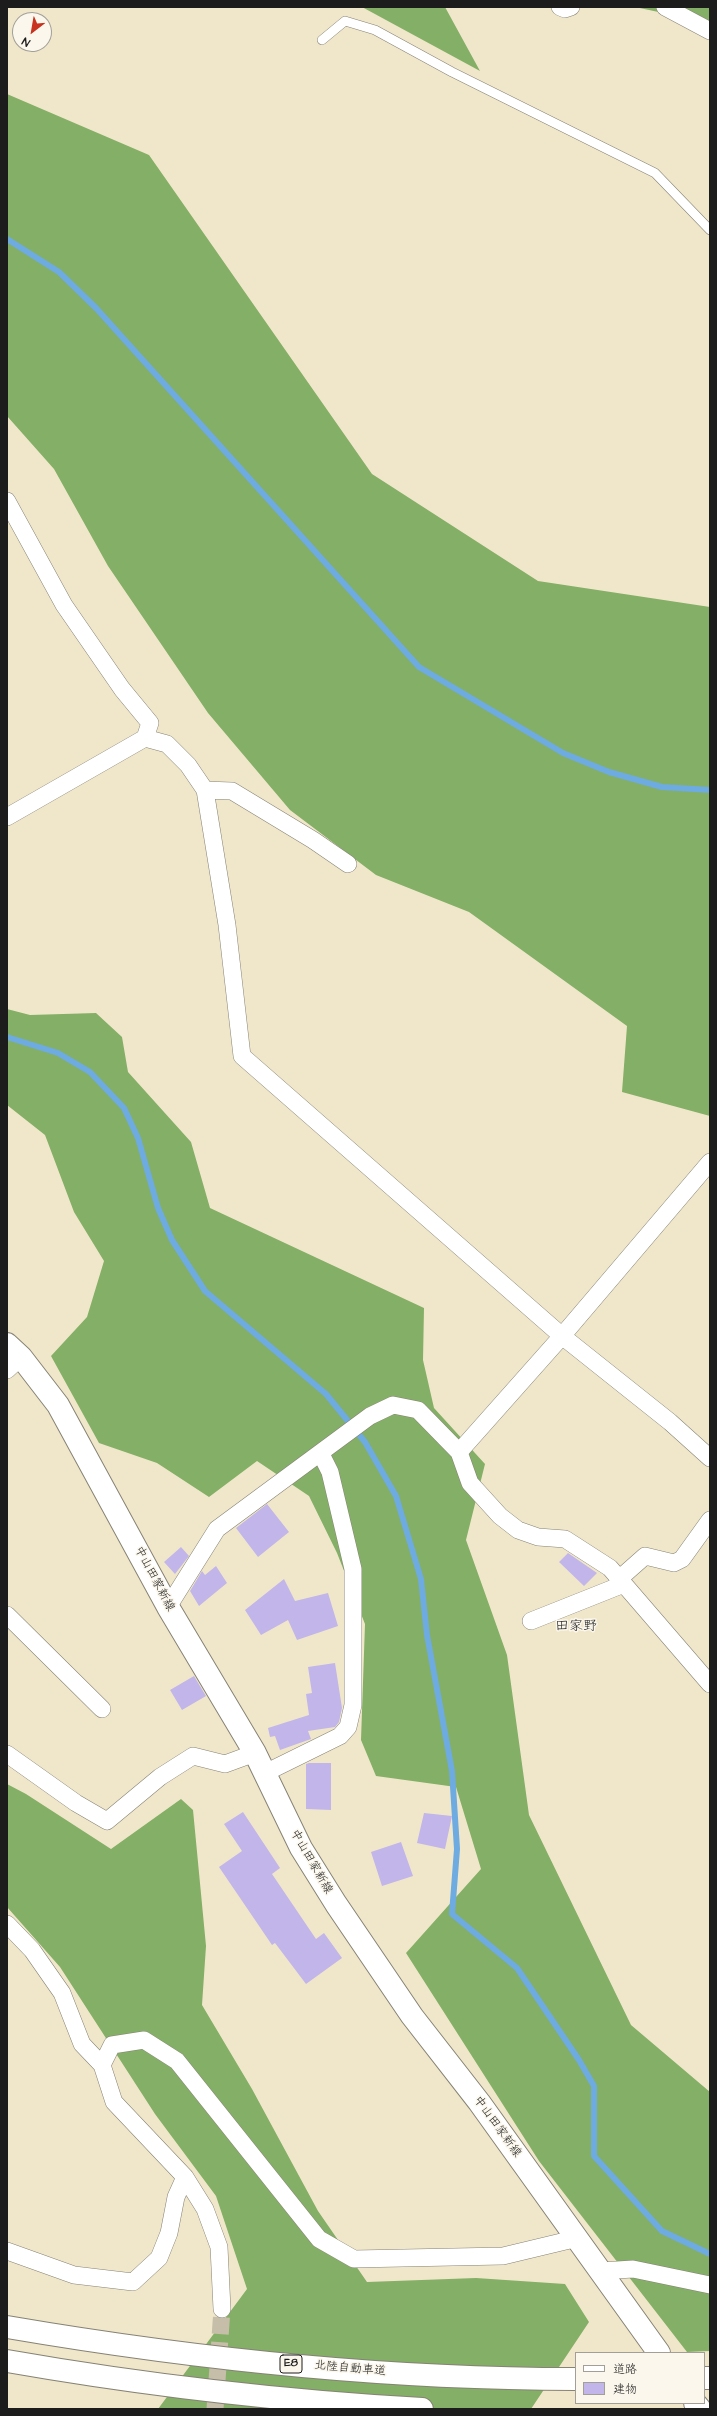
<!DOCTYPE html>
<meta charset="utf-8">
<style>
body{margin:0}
#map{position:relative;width:717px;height:2416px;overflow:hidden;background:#f0e7cb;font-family:"Architects Daughter","Klee One",sans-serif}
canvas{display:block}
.frame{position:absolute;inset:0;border:8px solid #1c1c1c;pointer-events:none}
.legend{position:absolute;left:575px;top:2352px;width:130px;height:52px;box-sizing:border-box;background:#fbf7ec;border:1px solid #a29f99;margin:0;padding:5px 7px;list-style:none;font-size:12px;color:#1c1c1c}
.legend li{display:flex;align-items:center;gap:8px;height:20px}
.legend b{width:20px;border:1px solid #a29f99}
.north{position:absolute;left:12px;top:12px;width:40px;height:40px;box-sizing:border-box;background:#fbf7ec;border:1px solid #a29f99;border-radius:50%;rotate:211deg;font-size:11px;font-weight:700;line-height:16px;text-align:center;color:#1c1c1c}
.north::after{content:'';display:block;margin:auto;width:14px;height:18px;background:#c8321e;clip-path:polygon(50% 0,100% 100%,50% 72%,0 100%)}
</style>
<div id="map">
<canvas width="717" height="2416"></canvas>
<div class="frame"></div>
<ul class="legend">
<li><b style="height:5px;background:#fff"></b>道路</li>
<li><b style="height:11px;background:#c1b5ea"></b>建物</li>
</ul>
<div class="north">N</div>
</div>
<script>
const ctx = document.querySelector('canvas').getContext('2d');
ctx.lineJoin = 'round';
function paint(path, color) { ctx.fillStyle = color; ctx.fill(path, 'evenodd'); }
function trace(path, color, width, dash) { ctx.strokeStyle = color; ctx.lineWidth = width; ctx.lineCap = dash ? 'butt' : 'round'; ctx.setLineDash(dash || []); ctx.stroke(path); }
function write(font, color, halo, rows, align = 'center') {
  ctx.font = font + ' "Architects Daughter","Klee One",sans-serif'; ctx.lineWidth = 3; ctx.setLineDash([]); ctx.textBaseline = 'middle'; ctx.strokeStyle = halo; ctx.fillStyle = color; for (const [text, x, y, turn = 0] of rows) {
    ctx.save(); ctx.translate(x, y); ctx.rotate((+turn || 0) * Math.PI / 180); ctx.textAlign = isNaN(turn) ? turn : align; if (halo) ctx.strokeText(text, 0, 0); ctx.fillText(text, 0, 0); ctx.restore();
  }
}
paint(new Path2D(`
 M362 7H445L480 71Z
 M635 7H710V23Z
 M7 94 149 155 372 474 538 581 710 607V1116L622 1092 627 1026 469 912 376 875 290 810 208 713 108 566 54 469 7 416Z
 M7 1009 30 1015 96 1013 122 1037 128 1072 191 1142 210 1208 424 1308 423 1360 434 1408 485 1464 466 1540 507 1655 529 1815 631 2025 710 2092V2351L687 2352 539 2161 406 1953 481 1869 456 1787 376 1776 361 1740 365 1624 337 1553 309 1496 257 1461 209 1497 157 1463 99 1443 51 1356 87 1317 104 1261 74 1212 45 1135 7 1105Z
 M7 1784 26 1794 111 1849 181 1799 193 1810 206 1946 202 2005 252 2089 318 2211 367 2282 476 2278 565 2284 589 2322 531 2409H158L247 2289 216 2196 155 2114 60 1967 7 1907Z`), '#84af66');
trace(new Path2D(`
 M7 239 59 272 96 308 419 667 563 753 609 772 662 787 710 790
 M7 1037 58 1053 90 1072 124 1108 138 1138 158 1208 172 1240 205 1291 326 1394 365 1442 396 1496 421 1579 427 1635 452 1771 457 1849 452 1914 517 1968 579 2060 594 2086V2156L662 2231 710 2254`), '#6eabe0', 6);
paint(new Path2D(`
 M267 1504 289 1532 258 1557 236 1528Z
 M181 1547 189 1556 175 1574 164 1562Z
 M568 1553 597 1573 584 1586 559 1562Z
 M216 1566 227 1583 199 1606 190 1591 202 1571 205 1575Z
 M284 1579 295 1601 328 1593 338 1626 297 1640 288 1620 261 1635 245 1610Z
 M335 1663 342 1708 339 1722 335 1727 308 1731 311 1739 280 1750 275 1736 270 1737 268 1728 309 1715 306 1694 312 1693 308 1667Z
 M194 1676 206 1696 182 1710 170 1690Z
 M309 1763H331V1810L306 1809V1764Z
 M243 1812 280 1868 272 1874 316 1939 324 1933 342 1958 306 1984 275 1943 272 1945 219 1867 242 1851 224 1824Z
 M424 1813 452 1816 445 1849 417 1843Z
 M401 1842 413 1876 382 1886 371 1852Z`), '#c1b5ea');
trace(new Path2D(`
 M215 2409 222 2309`), '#c6bea8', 17, [17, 8]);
const lane = new Path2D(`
 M322 40 345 21 375 30 452 72 655 173 710 230`);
const street = new Path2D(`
 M560 7 565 9 571 7
 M665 7 710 31
 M7 501 64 605 122 689 150 723 145 738
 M205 790 232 791 313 840 348 864
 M7 817 145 738 167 744 188 765 205 790 227 925 242 1056 562 1336 670 1422 710 1458
 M7 1370 21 1357
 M459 1452 470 1483 500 1516 518 1530 538 1537 565 1539 610 1568 710 1684
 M619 1579 645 1556 674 1563 682 1559 710 1520
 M168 1607 217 1529 370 1416 393 1405 418 1410 459 1452 562 1336 710 1162
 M7 1615 102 1709
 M531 1621 624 1584
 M7 1754 76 1803 107 1821 160 1777 193 1756 225 1764 255 1753
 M265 1773 340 1736 348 1727 353 1705V1569L330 1472 321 1454
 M7 1924 32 1950 62 1993 82 2044 102 2065
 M7 2251 74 2275 133 2282 159 2258 169 2233 176 2197 185 2177
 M601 2271 633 2269 710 2285
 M222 2309 219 2247 205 2209 185 2177 114 2102 102 2065 112 2045 144 2040 177 2061 319 2239 354 2259 503 2256 578 2238`);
const secondary = new Path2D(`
 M7 1344 21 1357 58 1405 168 1607 255 1753 301 1848 336 1904 412 2016 479 2102 659 2353
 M695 2403 700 2409`);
const highway = new Path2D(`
 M7 2327C194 2359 386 2379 576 2379
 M7 2361C144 2385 283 2401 422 2409
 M704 2378H710`);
trace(lane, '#868274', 10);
trace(street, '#868274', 18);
trace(secondary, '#868274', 24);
trace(highway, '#868274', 24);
trace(lane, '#fff', 9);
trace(street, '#fff', 17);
trace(secondary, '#fff', 22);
trace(highway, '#fff', 22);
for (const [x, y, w] of [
 [291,2364,22]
]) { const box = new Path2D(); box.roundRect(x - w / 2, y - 9, w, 18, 3); ctx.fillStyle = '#fbf7ec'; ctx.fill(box); trace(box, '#1c1c1c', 1); }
write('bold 11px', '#1c1c1c', null, [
 ["E8",291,2364]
]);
write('12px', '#1c1c1c', '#fbf7ec', [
 ["中山田家新線",154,1579,62],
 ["中山田家新線",311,1862,60],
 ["中山田家新線",497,2127,54],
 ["北陸自動車道",350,2369,5]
]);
write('14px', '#1c1c1c', '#fbf7ec', [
 ["田家野",576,1627]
]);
</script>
